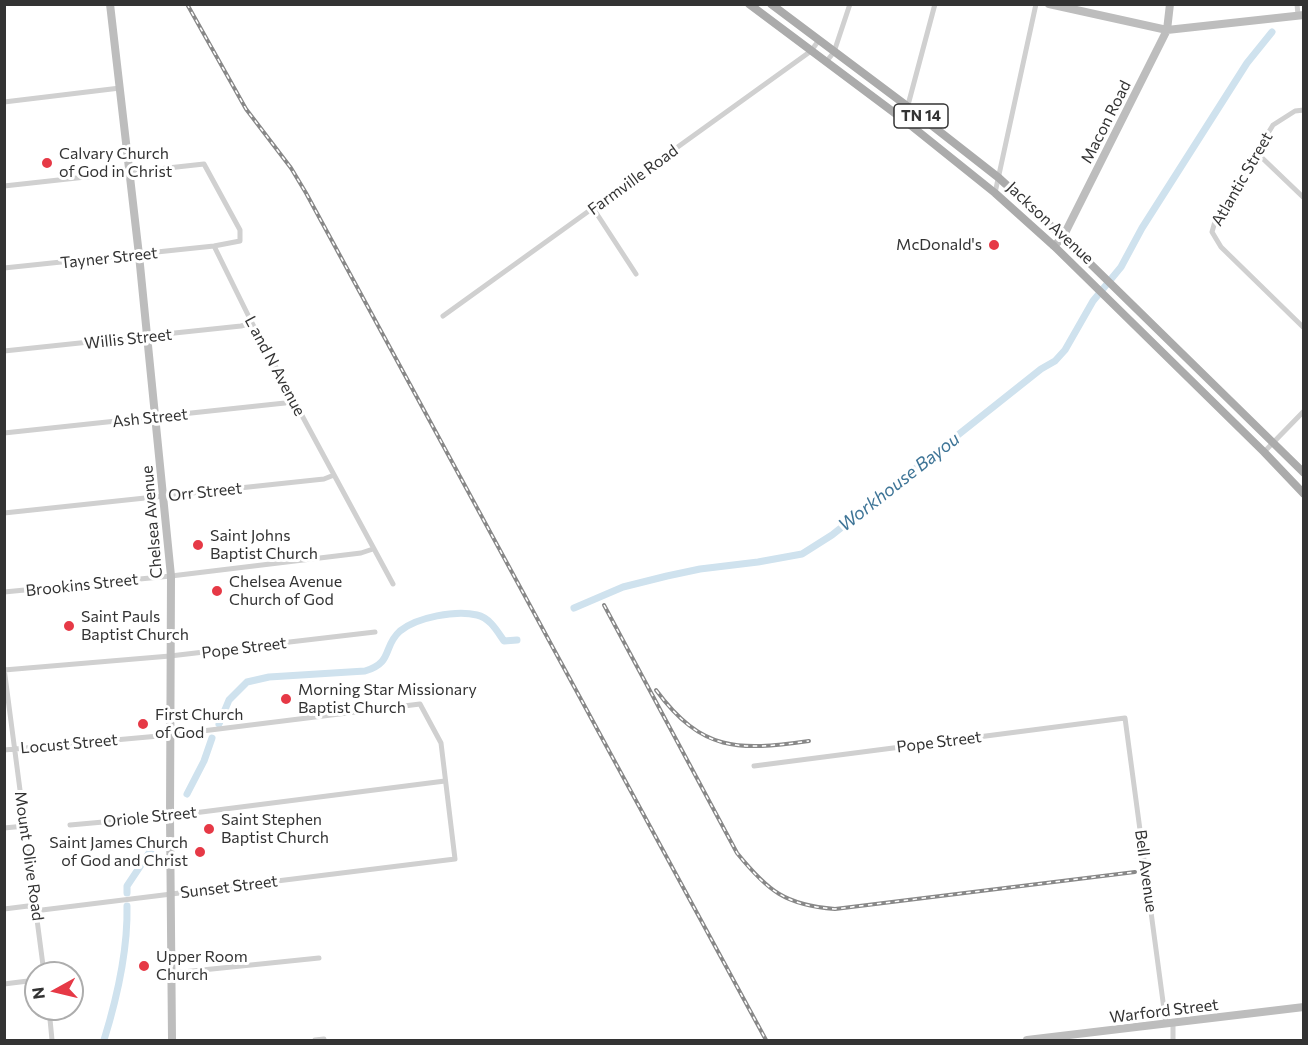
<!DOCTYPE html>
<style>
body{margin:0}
#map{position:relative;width:1308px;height:1045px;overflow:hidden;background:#fff;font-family:Commissioner,sans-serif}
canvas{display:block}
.frame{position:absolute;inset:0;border:6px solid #333;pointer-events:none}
.north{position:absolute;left:24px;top:961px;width:60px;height:60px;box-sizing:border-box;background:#fff;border:2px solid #adadad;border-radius:50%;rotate:262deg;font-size:16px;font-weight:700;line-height:24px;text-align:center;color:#333}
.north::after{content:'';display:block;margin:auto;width:21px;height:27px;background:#e63946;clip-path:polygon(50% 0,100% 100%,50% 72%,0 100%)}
</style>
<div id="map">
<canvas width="1308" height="1045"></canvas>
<div class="frame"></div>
<div class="north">N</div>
</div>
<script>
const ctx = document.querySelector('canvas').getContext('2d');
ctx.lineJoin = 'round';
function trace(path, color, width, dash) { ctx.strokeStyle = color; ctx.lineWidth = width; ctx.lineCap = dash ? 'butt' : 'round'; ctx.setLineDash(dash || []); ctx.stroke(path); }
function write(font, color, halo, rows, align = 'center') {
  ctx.font = font + ' Commissioner,sans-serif'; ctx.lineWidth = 6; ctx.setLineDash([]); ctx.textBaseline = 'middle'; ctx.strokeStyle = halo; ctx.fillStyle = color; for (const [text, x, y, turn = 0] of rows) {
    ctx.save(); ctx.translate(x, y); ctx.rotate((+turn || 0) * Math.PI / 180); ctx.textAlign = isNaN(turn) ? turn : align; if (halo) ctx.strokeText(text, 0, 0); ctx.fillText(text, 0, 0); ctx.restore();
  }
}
trace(new Path2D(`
 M574 608 623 587 667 576 700 569 758 562 802 554 832 535 1041 369 1055 361 1065 350 1093 301 1121 267 1142 228 1247 63 1272 32
 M219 724 229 700 247 682 269 677 365 671C394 662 382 647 400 631 417 617 456 610 477 615 490 618 497 631 504 641L517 640
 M187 794 204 761 212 738
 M127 893V886L155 844
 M104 1040C117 998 128 951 127 906`), '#cfe2ee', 7);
trace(new Path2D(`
 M1297 4 1298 15
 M826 62 834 52 850 4
 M4 102 120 88
 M1304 110 1295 111 1273 125 1216 218 1212 232 1221 247 1304 328
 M904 120 935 4
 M1257 153 1304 198
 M4 186 204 164 240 230V241L214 246 4 268
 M995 193 1036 4
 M593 208 636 274
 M214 246 252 323 393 584
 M443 316 811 51 819 40
 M4 351 241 326 252 323
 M4 433 285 403 294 399
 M1264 452 1304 411
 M4 513 324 479 334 475
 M4 592 171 576 361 553 373 549
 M4 668 44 973
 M4 670 170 656 375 632
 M4 750 170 735 420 704 441 743 455 859 42 910 28 906 4 909
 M754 766 1125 718 1166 1024
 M70 825 170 816 445 781
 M4 828 25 826
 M173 973 319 958
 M4 984 36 980
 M49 1009 52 1040
 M1173 1023V1040
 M315 1040 324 1039`), '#d0d0d0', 5);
trace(new Path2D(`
 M110 4 139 255 171 576 170 816 172 1040
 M1049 4 1167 30 1304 15
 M1054 246 1063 237 1069 225 1167 30 1170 4
 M1027 1040 1304 1007`), '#bdbdbd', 8);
trace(new Path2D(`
 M749 4 904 120 995 193 1054 246 1264 452 1304 494
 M771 4 907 106 999 178 1063 237 1304 473`), '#ababab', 8);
const rail = new Path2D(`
 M187 4 246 109 291 168 306 193 766 1040
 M604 605 737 853C768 891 785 905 835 909L1135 872
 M656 690C702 752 738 751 809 741`);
trace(rail, '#888', 4);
trace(rail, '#fff', 1.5, [4.5]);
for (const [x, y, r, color] of [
 [47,163,6,"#e63946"],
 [994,245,6,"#e63946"],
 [198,545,6,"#e63946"],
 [217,591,6,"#e63946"],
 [69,626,6,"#e63946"],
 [286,699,6,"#e63946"],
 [143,724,6,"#e63946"],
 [209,829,6,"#e63946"],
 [200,852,6,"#e63946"],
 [144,966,6,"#e63946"]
]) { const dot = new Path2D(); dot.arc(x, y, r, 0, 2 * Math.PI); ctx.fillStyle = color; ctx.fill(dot); trace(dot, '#fff', 2); }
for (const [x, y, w] of [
 [921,116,54]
]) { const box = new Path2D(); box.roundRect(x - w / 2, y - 12, w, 24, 4.5); ctx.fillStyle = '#fff'; ctx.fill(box); trace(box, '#333', 1.5); }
write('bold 15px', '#333', null, [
 ["TN 14",921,116]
]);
write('16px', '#333', '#fff', [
 ["Macon Road",1106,122,-63],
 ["Atlantic Street",1242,179,-60],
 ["Farmville Road",633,180,-36],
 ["Jackson Avenue",1050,223,43],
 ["Tayner Street",109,258,-6],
 ["Willis Street",128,339,-6],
 ["L and N Avenue",275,366,62],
 ["Ash Street",150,418,-6],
 ["Orr Street",205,492,-6],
 ["Chelsea Avenue",152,522,-95],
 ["Brookins Street",82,585,-6],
 ["Pope Street",244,648,-7],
 ["Pope Street",939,742,-7],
 ["Locust Street",69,744,-5],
 ["Oriole Street",150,817,-6],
 ["Mount Olive Road",29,856,82],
 ["Bell Avenue",1146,871,82],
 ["Sunset Street",229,887,-7],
 ["Warford Street",1164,1011,-7]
]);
write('16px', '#333', '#fff', [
 ["Calvary Church",59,154],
 ["of God in Christ",59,172],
 ["McDonald's",982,245,"right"],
 ["Saint Johns",210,536],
 ["Baptist Church",210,554],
 ["Chelsea Avenue",229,582],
 ["Church of God",229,600],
 ["Saint Pauls",81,617],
 ["Baptist Church",81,635],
 ["Morning Star Missionary",298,690],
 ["Baptist Church",298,708],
 ["First Church",155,715],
 ["of God",155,733],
 ["Saint Stephen",221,820],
 ["Baptist Church",221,838],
 ["Saint James Church",188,843,"right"],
 ["of God and Christ",188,861,"right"],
 ["Upper Room",156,957],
 ["Church",156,975]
], 'left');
write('italic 18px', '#3f7597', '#fff', [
 ["Workhouse Bayou",899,482,-38]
]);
</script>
